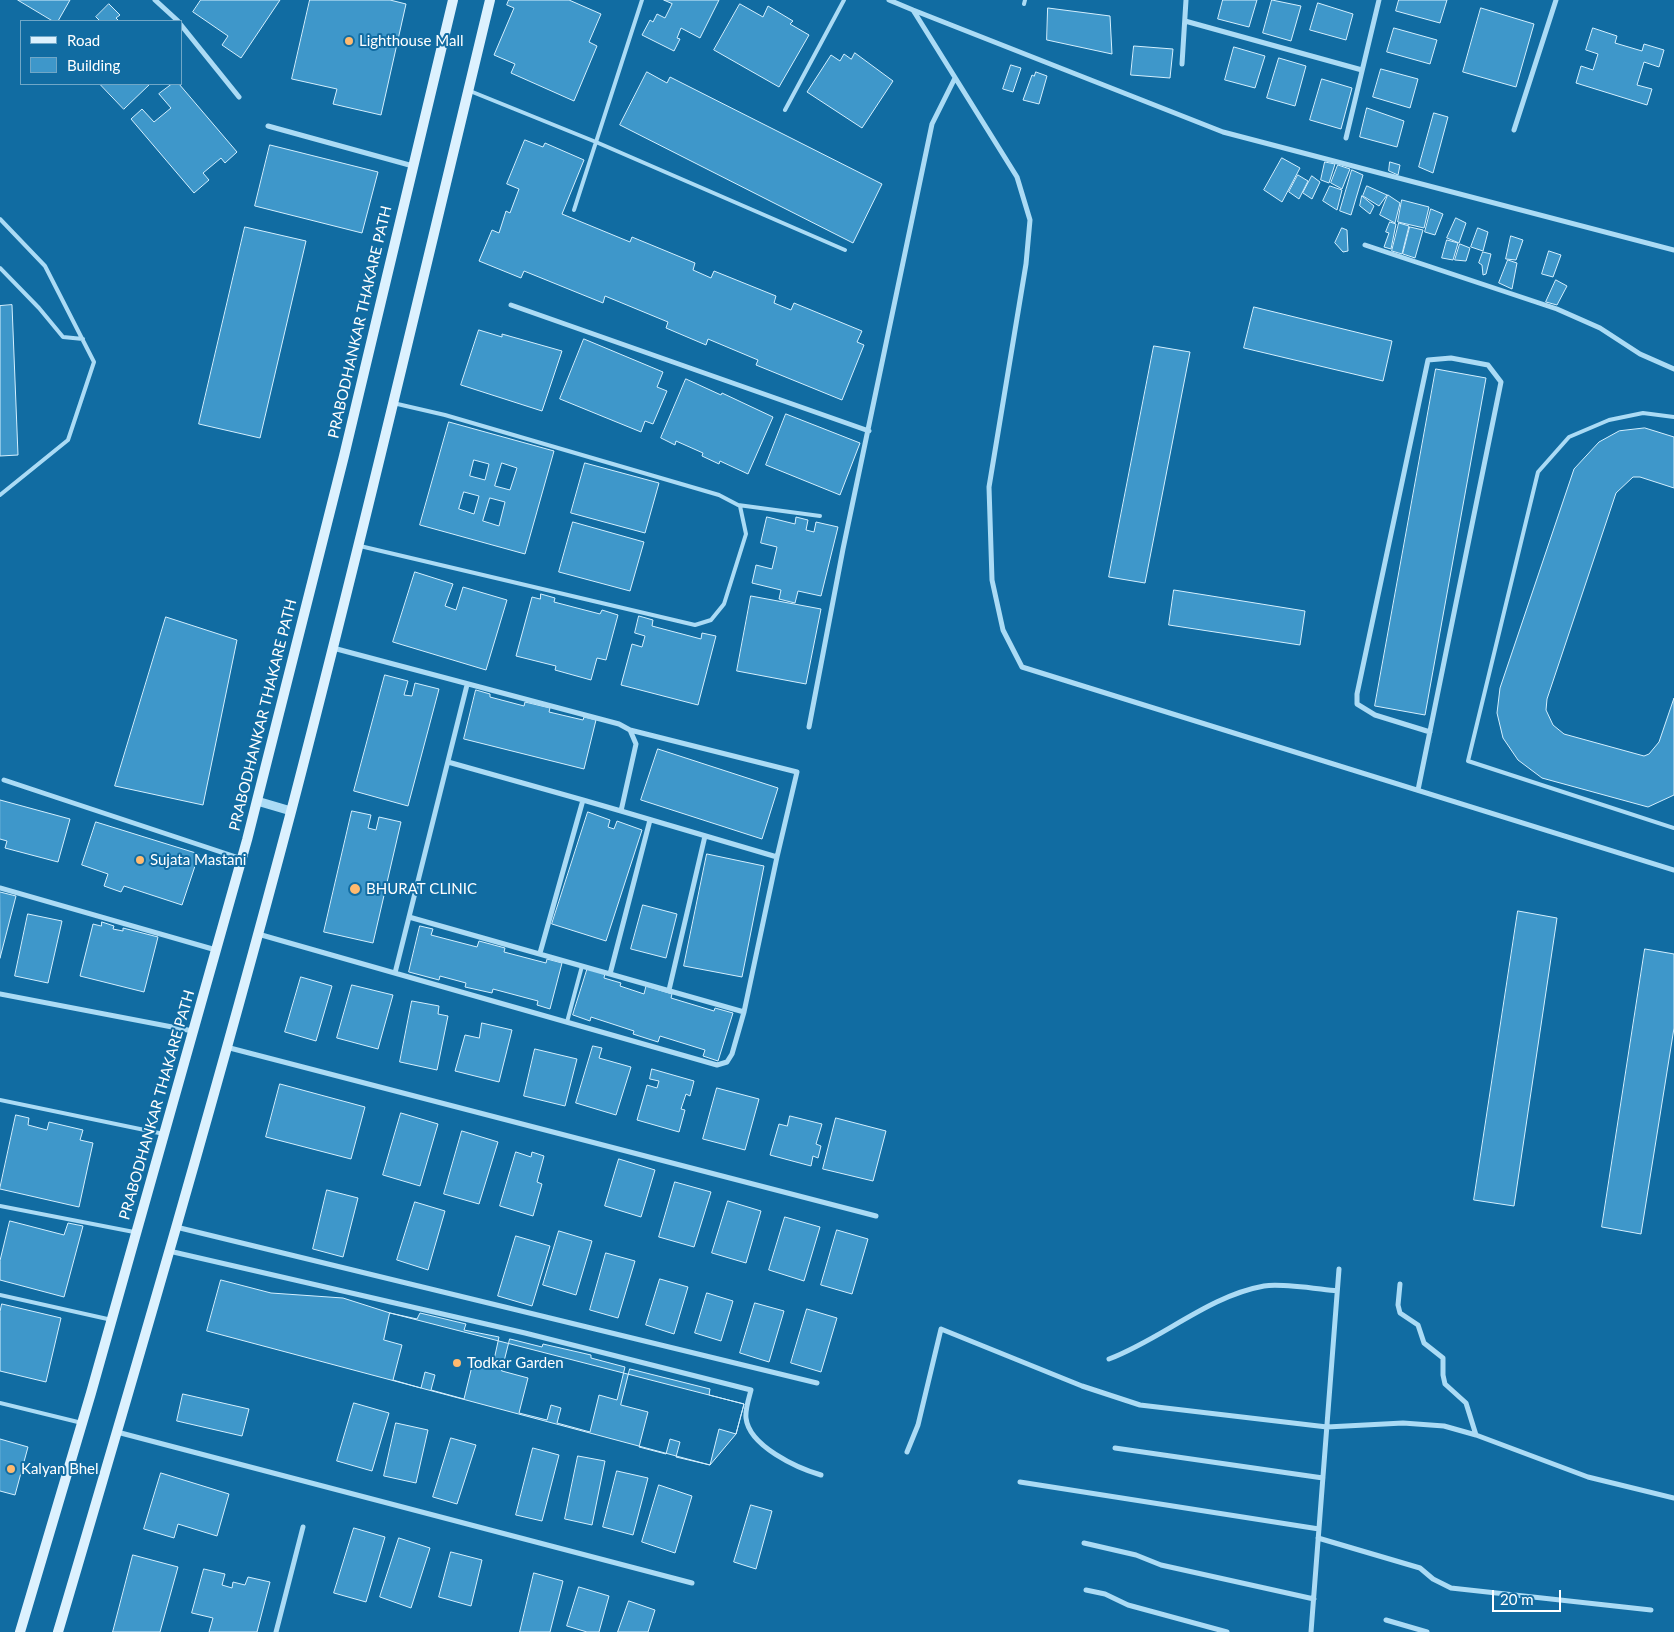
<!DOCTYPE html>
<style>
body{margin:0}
#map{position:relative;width:1674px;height:1632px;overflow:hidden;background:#116ca2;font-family:Lato,sans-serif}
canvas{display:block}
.legend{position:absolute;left:20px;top:20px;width:162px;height:65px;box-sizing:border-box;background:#116ca2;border:1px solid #70a7c7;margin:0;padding:6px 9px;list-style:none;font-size:15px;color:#fff}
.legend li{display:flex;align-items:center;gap:10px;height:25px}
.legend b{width:25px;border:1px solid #70a7c7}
.scale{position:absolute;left:1492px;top:1590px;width:69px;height:22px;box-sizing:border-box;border:2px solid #fff;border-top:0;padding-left:6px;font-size:15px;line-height:18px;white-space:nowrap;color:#fff;-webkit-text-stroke:4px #116ca2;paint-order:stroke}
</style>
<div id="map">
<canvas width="1674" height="1632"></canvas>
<ul class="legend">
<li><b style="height:6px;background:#dcf1fe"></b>Road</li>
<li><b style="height:14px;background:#3e97ca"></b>Building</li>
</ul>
<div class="scale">20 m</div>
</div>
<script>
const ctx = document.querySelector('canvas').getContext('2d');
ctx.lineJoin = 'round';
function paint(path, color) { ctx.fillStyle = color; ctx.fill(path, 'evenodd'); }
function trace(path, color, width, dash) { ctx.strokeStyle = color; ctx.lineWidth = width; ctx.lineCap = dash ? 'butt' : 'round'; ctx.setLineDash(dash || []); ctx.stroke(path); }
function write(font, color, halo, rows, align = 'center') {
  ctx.font = font + ' Lato,sans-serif'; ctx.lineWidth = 4; ctx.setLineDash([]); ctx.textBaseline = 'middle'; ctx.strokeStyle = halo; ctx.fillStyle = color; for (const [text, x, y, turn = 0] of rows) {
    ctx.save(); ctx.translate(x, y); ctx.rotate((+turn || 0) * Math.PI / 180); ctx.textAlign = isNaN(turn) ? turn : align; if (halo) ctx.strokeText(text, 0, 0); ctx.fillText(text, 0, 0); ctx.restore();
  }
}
const building = new Path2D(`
 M18 0H70L58 21H53Z
 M201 0H280L241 58 222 45 228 36 193 12Z
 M310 0H390L406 4 381 115 333 104 337 89 292 79Z
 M509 0H569L601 14 589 42 597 46 574 101 511 73 515 64 494 55 514 8 507 5Z
 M664 0H719L700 38 681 28 677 38 680 39 674 51 642 35 650 20 653 22 657 14 665 18 672 4Z
 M1223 0H1257L1249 27 1218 19Z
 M1272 0 1301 6 1291 41 1263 33Z
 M1399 0H1447L1440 23 1396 11Z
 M1318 3 1353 14 1346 40 1310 30Z
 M109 4 120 15 116 18 119 21H100L96 17Z
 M740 4 763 17 768 6 793 21 790 24 809 35 779 87 714 50Z
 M1048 8 1110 16 1112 54 1047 40Z
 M1481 8 1534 24 1516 87 1463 72Z
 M1394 28 1437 40 1430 64 1387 52Z
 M1593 28 1617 36 1615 43 1642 51 1644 44 1664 50 1659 67 1644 62 1637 85 1652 89 1647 105 1576 83 1581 66 1593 70 1598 54 1586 50Z
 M1134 46 1173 49 1170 78 1131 75Z
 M1234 47 1265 56 1255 88 1225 80Z
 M855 53 893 81 862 128 807 92 831 55 840 61 844 54 851 59Z
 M1279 58 1306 66 1295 106 1267 98Z
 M1011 65 1021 68 1013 92 1003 89Z
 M1381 69 1418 79 1410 108 1373 97Z
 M647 72 667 83 670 77 882 184 853 243 620 125Z
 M1036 72 1047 76 1039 104 1023 100 1032 75 1034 76Z
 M1322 79 1352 88 1341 129 1310 120Z
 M100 84H150L124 109Z
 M172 84H179L237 152 225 163 221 158 203 173 209 180 194 193 131 119 142 109 154 122 171 108 159 94Z
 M1367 108 1404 121 1397 147 1360 137Z
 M1434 113 1448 117 1433 173 1419 167Z
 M525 140 543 147 545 143 584 160 562 214 630 242 632 237 695 263 693 270 711 278 714 271 776 296 774 303 791 310 794 303 862 331 857 342 864 345 842 400 756 365 758 360 708 339 706 345 666 328 668 322 605 296 603 303 524 271 521 278 479 261 492 230 499 233 506 211 510 213 519 189 507 184Z
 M270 145 378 172 362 233 255 206Z
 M1282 158 1300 168 1282 202 1264 190Z
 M1325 162 1335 164 1329 183 1321 180Z
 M1390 162 1400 165 1398 175 1389 171Z
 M1338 165 1350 169 1342 189 1331 183Z
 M1352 170 1363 175 1351 215 1340 211Z
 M1298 175 1308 181 1299 199 1289 192Z
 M1312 176 1320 182 1312 199 1303 193Z
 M1330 186 1342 190 1337 210 1323 201Z
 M1367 186 1387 195 1379 206 1363 196Z
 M1388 195 1400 203 1395 223 1380 215Z
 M1362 196 1374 206 1370 214 1360 206Z
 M1402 200 1429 207 1424 228 1398 222Z
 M1431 209 1443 214 1435 235 1425 232Z
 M1456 218 1466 223 1459 243 1447 238Z
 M1390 222 1396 224 1391 249 1384 247 1389 233 1386 232Z
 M1399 223 1409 226 1402 254 1392 251Z
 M245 227 306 241 260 438 199 424Z
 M1410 227 1423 230 1415 258 1403 254Z
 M1342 228 1347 230 1348 251 1343 252 1335 243Z
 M1478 228 1488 232 1483 251 1471 247Z
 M1511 236 1523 240 1516 260 1506 259Z
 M1447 240 1458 243 1453 260 1442 258Z
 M1460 244 1470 248 1466 261 1455 260Z
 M1549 251 1561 255 1553 277 1542 274Z
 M1483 252 1491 254 1486 274 1483 275 1482 265 1479 263Z
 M1508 260 1517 263 1512 289 1499 283Z
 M1556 280 1567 286 1557 305 1546 302Z
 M12 305 18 455 0 456V306Z
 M1254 307 1392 341 1383 381 1244 348Z
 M479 330 502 337V334L562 351 542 411 461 385Z
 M584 339 663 372 657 387 667 391 653 424 645 421 641 432 560 399Z
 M1154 346 1190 352 1145 583 1109 577Z
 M1436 369 1486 378 1425 715 1375 706Z
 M686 379 721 395 722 393 773 417 748 474 720 461 719 464 702 456 703 453 676 441 675 445 661 438Z
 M786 414 860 443 840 495 766 465Z
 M449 422 554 451 525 554 420 525ZM474 460 489 464 485 480 470 476ZM502 463 517 468 510 490 495 486ZM464 492 479 496 474 514 459 509ZM490 498 505 502 499 526 483 521Z
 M1645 428 1674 437V488L1640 477H1633L1616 493 1547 699 1546 710 1553 725 1564 734 1644 756 1649 754 1659 742 1674 698V795L1648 807 1542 778 1518 760 1503 738 1497 713 1500 688 1574 469 1599 442 1619 431Z
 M585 463 659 483 645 533 571 513Z
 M767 517 795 524 796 517 808 520 806 530 814 532 816 522 838 527 821 596 798 591 795 603 779 599 781 590 752 583 756 565 772 569 777 547 761 543Z
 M573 522 644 542 630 591 559 572Z
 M415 572 453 584 445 606 456 610 463 587 507 600 486 670 393 642Z
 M1174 590 1305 611 1300 645 1169 625Z
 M541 594 555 598 554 602 600 614 602 610 618 615 606 660 597 658 591 680 555 670 556 666 516 656 532 597 540 599Z
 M751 596 821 609 806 684 737 671Z
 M639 616 653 620 652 626 701 639 702 633 716 636 698 705 621 685 632 644 642 647 645 636 635 633Z
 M166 617 237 640 203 805 115 786Z
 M385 675 408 681 404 695 412 696 415 683 439 689 408 806 354 791Z
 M476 690 490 694V697L524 706 525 702 550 708 549 712 583 720 584 717 596 720 584 769 464 739Z
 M658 749 778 788 762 839 641 800Z
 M0 800 70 819 58 862 5 848 7 841 0 839Z
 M352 811 371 815 368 828 376 830 379 817 401 822 373 943 324 932Z
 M588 812 610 820 608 827 614 829 617 821 642 830 606 941 552 924Z
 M96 822 199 854 182 905 124 886 121 892 104 886 108 874 82 865Z
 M707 854 764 866 742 977 684 966Z
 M0 892 16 896 0 958Z
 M643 905 677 914 666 958 631 949Z
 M1518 911 1557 918 1514 1206 1474 1200Z
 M28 914 62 921 48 983 15 976Z
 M102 922 114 926 113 929 123 931V928L158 937 144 992 80 976 93 924 101 926Z
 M420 926 433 929 431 935 477 947 479 941 505 948 504 952 546 963 547 959 562 963 550 1009 537 1005 538 1001 493 989 492 993 465 987 466 983 440 976 439 980 409 972Z
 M1645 949 1674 954V1028L1641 1234 1602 1227Z
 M588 967 605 973 604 978 621 983 620 986 644 994 646 986 672 994 671 998 714 1011 715 1008 733 1013 718 1061 703 1056 705 1050 660 1036 658 1042 633 1034 634 1031 591 1017 590 1021 573 1015Z
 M301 977 332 986 316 1041 285 1032Z
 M352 985 393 995 378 1049 337 1038Z
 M412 1001 439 1006 438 1014 448 1016 437 1070 400 1062Z
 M482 1023 512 1030 499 1082 455 1071 465 1035 479 1038Z
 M593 1046 602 1048 599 1058 631 1067 616 1115 576 1103Z
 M535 1049 577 1059 565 1106 524 1096Z
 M652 1069 694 1081 690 1096 686 1094 681 1109 685 1110 679 1132 637 1120 647 1085 657 1088 659 1081 650 1079Z
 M280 1084 365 1107 351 1159 266 1137Z
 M717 1088 759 1099 745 1150 703 1139Z
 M401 1113 438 1124 420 1186 383 1175Z
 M16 1115 29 1118 28 1125 47 1130 49 1122 83 1130 80 1140 93 1143 79 1207 0 1189Z
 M790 1116 822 1124 816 1144 821 1146 818 1158 813 1156 811 1166 770 1155 779 1124 787 1126Z
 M836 1118 886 1131 873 1181 823 1169Z
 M462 1131 498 1142 479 1204 444 1194Z
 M516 1152 531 1157 532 1152 544 1156 537 1182 542 1184 533 1216 500 1206Z
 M619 1159 655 1170 641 1217 605 1206Z
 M675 1182 711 1192 694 1247 659 1237Z
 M327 1190 358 1198 343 1257 313 1249Z
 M728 1201 761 1211 746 1263 712 1253Z
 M415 1202 445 1211 428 1270 397 1260Z
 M785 1217 820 1227 804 1281 769 1270Z
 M10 1221 64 1235 68 1223 83 1226 64 1297 0 1280V1261Z
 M837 1230 868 1239 852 1294 821 1285Z
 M559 1231 592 1241 576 1295 543 1285Z
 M516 1236 550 1246 532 1306 498 1296Z
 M606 1253 635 1261 618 1318 590 1310Z
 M660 1279 688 1287 674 1334 646 1325Z
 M221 1280 271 1293 343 1298 390 1313 744 1404 736 1434 710 1465 207 1331Z
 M707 1293 733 1301 721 1341 695 1333Z
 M755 1303 784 1311 769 1362 740 1353Z
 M2 1304 61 1318 46 1382 0 1371V1312Z
 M807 1309 837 1318 821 1372 791 1363Z
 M390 1313 417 1319 420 1313 466 1324 464 1330 499 1337 492 1369 473 1362 464 1399 431 1390 435 1375 425 1372 421 1388 393 1380 402 1345 384 1340Z
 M510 1339 542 1347 543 1344 591 1355V1358L625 1367 617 1400 599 1395 590 1432 557 1423 561 1408 551 1405 547 1420 519 1413 528 1378 502 1371Z
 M630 1369 710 1389 709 1395 744 1404 736 1434 719 1429 710 1465 676 1457 680 1442 670 1439 666 1454 639 1447 648 1412 621 1405Z
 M183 1394 249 1409 242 1436 177 1421Z
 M354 1403 389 1413 372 1471 337 1461Z
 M396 1423 428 1430 416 1483 384 1476Z
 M451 1438 476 1445 457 1504 433 1497Z
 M0 1439 28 1447 15 1495 0 1491Z
 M533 1448 559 1455 542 1521 516 1515Z
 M578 1456 605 1461 592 1525 565 1519Z
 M617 1471 648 1478 633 1535 603 1527Z
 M161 1473 229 1494 217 1536 178 1524 174 1538 144 1529Z
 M659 1485 692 1496 675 1553 642 1542Z
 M751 1505 772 1511 756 1569 734 1562Z
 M354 1528 385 1537 366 1602 334 1593Z
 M399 1538 430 1548 411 1608 380 1597Z
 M451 1552 482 1560 471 1606 439 1597Z
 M133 1555 178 1567 160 1632H113Z
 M204 1569 225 1574 222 1585 232 1588 233 1582 245 1585 248 1577 270 1582 257 1632H209L213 1618 192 1613Z
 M534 1573 563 1581 550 1632H520Z
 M579 1587 609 1596 599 1632H587L567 1626Z
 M629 1601 655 1610 648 1632H618Z`);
paint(building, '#3e97ca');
trace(building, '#d4effe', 1);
trace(new Path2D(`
 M1024 4 1025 0
 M470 91 596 142 845 250
 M785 110 844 0
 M574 210 642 0
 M0 219 45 266 94 362 68 440 0 495
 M0 268 39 308 63 337 83 339
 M1674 417 1643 413 1609 420 1569 437 1538 472 1468 761 1674 828
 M738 505 820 516
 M360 546 695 625 711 620 724 604 746 534 740 506 719 495 445 415 393 403
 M567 1022 582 966
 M0 1100 164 1134
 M0 1206 134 1232
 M0 1295 112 1320
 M0 1403 82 1423`), '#abdbf5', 4);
trace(new Path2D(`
 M155 0 178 21
 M889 0 913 10 1017 177 1030 220 1026 264 989 487 992 580 1003 630 1022 667 1674 870
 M913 10 1223 132 1674 250
 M1185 21 1362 70
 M181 25 239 97
 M1182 64 1186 0
 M268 126 413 166
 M1514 130 1556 0
 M1346 138 1379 0
 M1365 245 1557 309 1600 328 1640 354 1674 369
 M511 305 869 431
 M809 727 843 549 932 124 955 78
 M630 730 797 772 777 857
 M448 762 583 800
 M4 780 242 859
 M1418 790 1501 382 1488 365 1451 358 1428 360 1357 694V704L1375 715 1430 732
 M0 888 216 950
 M409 917 744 1012
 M258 934 717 1065 727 1062 732 1054 744 1012 777 857 621 811 636 744 630 730 619 724 333 648
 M540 953 583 800 621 811
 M395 973 467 685
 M610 974 650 820
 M669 990 705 836
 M0 994 193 1031
 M226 1047 876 1216
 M176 1227 817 1383
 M169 1251 525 1333 751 1390C749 1398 745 1409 746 1418 749 1446 797 1468 821 1475
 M1400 1284 1398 1305 1400 1313 1418 1325 1424 1343 1443 1358V1375L1445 1384 1466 1403 1476 1435
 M1109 1359C1162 1339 1208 1296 1264 1286 1282 1283 1317 1289 1337 1291
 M117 1432 692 1583
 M1115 1448 1323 1478
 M907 1452 918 1425 941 1329 1082 1386 1140 1405 1327 1427 1403 1423 1444 1426 1476 1435 1588 1477 1674 1498
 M1020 1482 1319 1529
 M1318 1538 1420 1568 1433 1579 1451 1588 1651 1610
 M1084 1543 1136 1555 1161 1565 1314 1599
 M1086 1590 1105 1594 1128 1605 1227 1632
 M1386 1620 1427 1632
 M276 1632 303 1527
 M1311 1632 1339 1269`), '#abdbf5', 5);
trace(new Path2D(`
 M257 801 291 811`), '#abdbf5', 9);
trace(new Path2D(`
 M20 1632 91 1393 247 840 344 456 453 0
 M58 1632C139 1358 219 1084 292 808 362 539 425 270 490 0`), '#dcf1fe', 10);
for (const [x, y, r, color] of [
 [349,41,5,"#ffba6f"],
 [140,860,5,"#ffba6f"],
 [355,889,6,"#ffba6f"],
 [457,1363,5,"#ffba6f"],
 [11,1469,5,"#ffba6f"]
]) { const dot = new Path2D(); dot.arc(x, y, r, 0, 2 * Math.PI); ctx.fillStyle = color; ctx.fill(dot); trace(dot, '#116ca2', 2); }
write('15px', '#fff', '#116ca2', [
 ["Lighthouse Mall",359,41],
 ["Sujata Mastani",150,860],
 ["BHURAT CLINIC",366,889],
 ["Todkar Garden",467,1363],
 ["Kalyan Bhel",21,1469]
], 'left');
write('15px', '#fff', '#116ca2', [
 ["PRABODHANKAR THAKARE PATH",360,322,-77],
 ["PRABODHANKAR THAKARE PATH",263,715,-76],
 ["PRABODHANKAR THAKARE PATH",157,1105,-74]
]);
</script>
